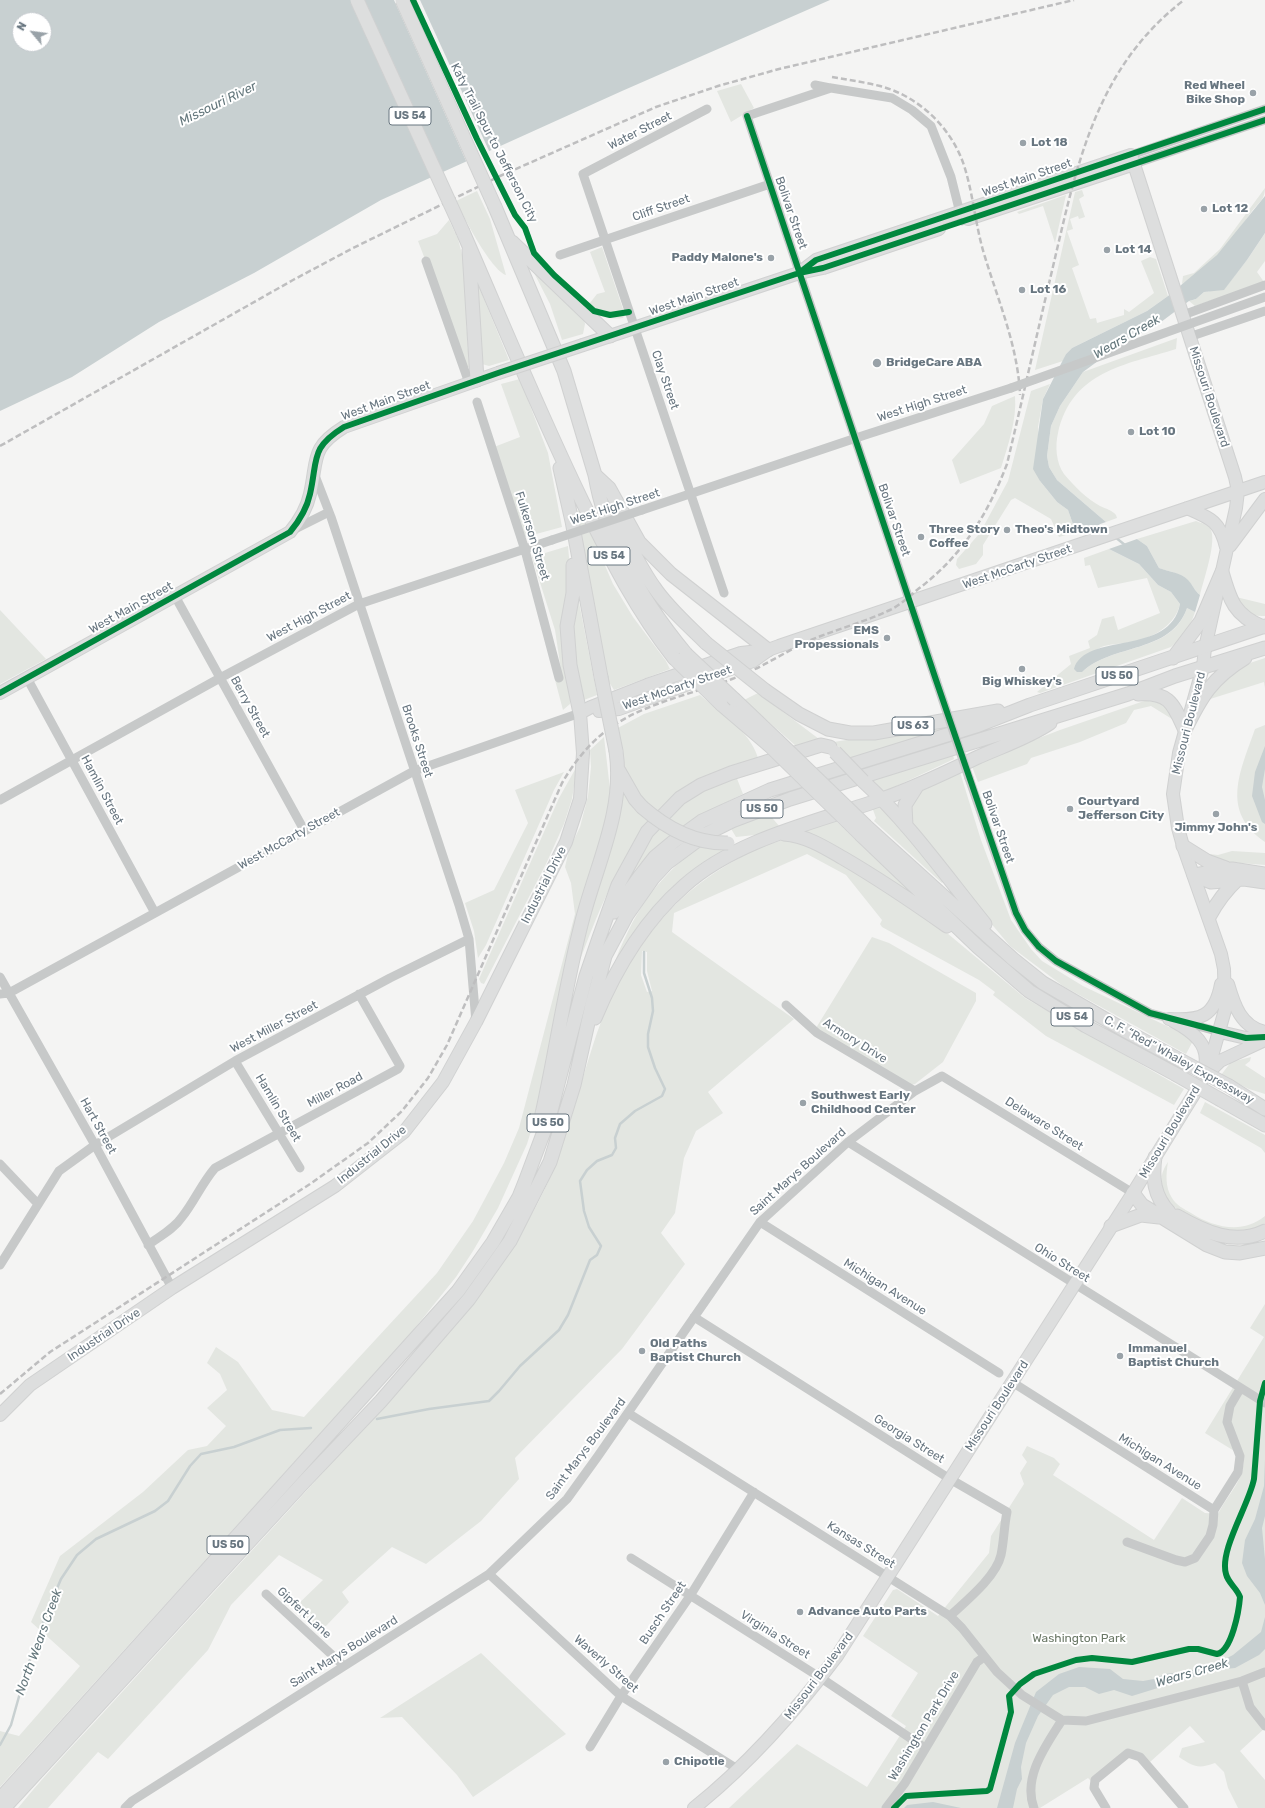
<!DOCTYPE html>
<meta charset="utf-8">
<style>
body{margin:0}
#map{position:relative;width:1265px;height:1808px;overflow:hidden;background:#f4f4f3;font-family:Rubik,sans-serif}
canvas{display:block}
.north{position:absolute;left:12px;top:12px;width:40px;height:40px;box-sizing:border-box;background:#fff;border:1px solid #c3c8cc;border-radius:50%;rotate:299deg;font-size:11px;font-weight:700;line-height:16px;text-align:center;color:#687680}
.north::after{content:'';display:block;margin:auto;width:14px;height:18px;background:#99a2a8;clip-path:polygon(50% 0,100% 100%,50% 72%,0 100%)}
</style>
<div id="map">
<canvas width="1265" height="1808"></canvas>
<div class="north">N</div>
</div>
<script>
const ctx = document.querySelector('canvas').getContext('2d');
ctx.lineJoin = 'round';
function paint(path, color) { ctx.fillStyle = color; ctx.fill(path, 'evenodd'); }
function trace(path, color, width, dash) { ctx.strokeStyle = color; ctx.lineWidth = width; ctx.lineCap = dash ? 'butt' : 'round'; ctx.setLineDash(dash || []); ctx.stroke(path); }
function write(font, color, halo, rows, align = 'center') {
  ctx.font = font + ' Rubik,sans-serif'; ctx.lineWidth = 4; ctx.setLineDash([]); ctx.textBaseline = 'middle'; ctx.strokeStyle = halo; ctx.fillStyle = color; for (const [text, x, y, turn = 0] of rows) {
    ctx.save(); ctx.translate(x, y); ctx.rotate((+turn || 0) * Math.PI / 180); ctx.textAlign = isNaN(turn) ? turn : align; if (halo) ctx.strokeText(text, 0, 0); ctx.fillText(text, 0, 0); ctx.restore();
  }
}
paint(new Path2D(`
 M741 84 754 108 731 122 717 91Z
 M1265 188C1265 200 1258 203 1252 211 1233 239 1211 267 1182 284L1183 276 1194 273 1220 249Z
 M1082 190 1084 196 1079 199 1085 217 1079 219 1078 216 1070 219 1073 229 1067 231 1079 265 1072 268 1090 319 1096 318 1097 323 1124 315V309L1129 312 1154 293 1141 261 1150 257 1156 259 1168 296 1147 311 1072 348 1066 354 1063 361 1035 370 1075 192Z
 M477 191 490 219 506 275C491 270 463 216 456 201Z
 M1066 195 1055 243 1043 206 1019 214 1017 212Z
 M449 220 458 239 463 258 468 303 466 316 469 367 467 369 418 241 437 234Z
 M1265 233V261L1257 272 1264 282 1195 306 1189 301 1196 299 1204 292 1224 289 1247 260Z
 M602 247 625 315 623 318C609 320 597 316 586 308L597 294 605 292 590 252Z
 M532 269 584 319 585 324 583 334 562 340 550 304Z
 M472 270 509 360 489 366 482 364Z
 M1177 338 1176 349C1125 365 1072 371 1058 433 1055 446 1056 463 1064 474 1074 486 1087 499 1100 506 1106 509 1112 510 1116 515L1117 518 1106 522 1057 480 1049 467 1047 456 1051 426 1060 406 1083 372Z
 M520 379 548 453 562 527 525 537 494 447 520 437 501 384Z
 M1050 384 1043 399 1038 427 1040 481 1057 502 1068 510 1074 527H1079L1083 530 1059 537 1051 519 1015 498 1011 500 983 545V555L976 564 959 569 956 565 957 559 980 533 1008 481 1031 391Z
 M1015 396C1017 420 1008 445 1001 468L960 484 952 460 984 424 992 406Z
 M578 510 583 515 613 584 633 617 666 661 670 669 614 690 604 674 577 515Z
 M1196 521C1201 523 1206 524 1210 528 1218 540 1203 581 1200 595 1195 591 1194 587 1190 583 1183 573 1169 572 1159 568L1147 546 1137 539Z
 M568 546 570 569 571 697 570 704 563 710 555 680 562 677 555 630 532 557Z
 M1109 549 1139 564 1158 585 1171 592 1180 604C1175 627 1148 641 1126 643 1118 644 1105 644 1098 649 1092 653 1087 666 1082 672 1113 643 1172 654 1187 608L1195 612C1190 627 1184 637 1171 647L1040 693 1037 692 1071 664 1069 656 1090 648 1088 641 1097 635 1102 619 1114 616 1118 630 1160 613 1147 578 1098 588 1090 565 1085 566 1084 558Z
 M577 592 597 695 584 700 580 695 573 635Z
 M1236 597 1265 604V616C1249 617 1244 610 1236 597Z
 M0 610 46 659 0 684Z
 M1265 658V688L1264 682 1207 700 1219 686 1244 665Z
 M758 693 819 739 796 746 744 700Z
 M700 695C721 713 750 731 758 758 716 771 689 780 656 813L645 804 624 767 616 729 644 714Z
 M1144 701C1158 700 1168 705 1172 719L1151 706 1134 710 1126 723 1080 742 1031 758 1027 764 978 782 971 764 1060 730Z
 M943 724 946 730 851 760 834 742Z
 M1265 725V842C1220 811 1240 772 1255 729Z
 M604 737 611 798 607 819 566 960 545 1078 536 1115 527 1144 498 1208 473 1251 456 1277 411 1333 0 1787V1731L19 1736 80 1666 31 1622 60 1556 143 1492 188 1450 207 1446 226 1426 207 1408 227 1390 220 1374 207 1363 216 1347 238 1362 272 1410 304 1417 437 1273 473 1221 504 1163 519 1128 575 914 571 883 565 867 569 850 580 827 588 796 591 767 590 750Z
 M953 755 954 759 884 792 870 779Z
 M577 766 572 799 564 824 546 864 484 984 481 983 479 979 559 798Z
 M959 769 981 840 1011 920 1031 949 1042 961 1083 986 1194 1039 1186 1054 1063 986 1010 946 917 835 907 814 915 792Z
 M564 772 554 790 486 945 478 958 474 931 465 903 494 890 528 823 515 790Z
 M736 776 743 794C699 815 660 838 630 876L646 840 692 795Z
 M622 791 634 809 648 821C615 868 592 926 573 980Z
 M881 805 944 881 942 883 874 821 876 818 872 807Z
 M768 813 780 827 755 835 736 837 730 827Z
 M836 821 918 899 805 833 803 829Z
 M790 839 821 851 935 923 1025 998 1184 1089 1174 1105 1046 1036 993 995 995 992 979 980 882 927 880 924 882 920 846 875 807 854 674 913 672 932 794 1019 708 1092 723 1113 696 1131 684 1158 675 1213 661 1233 685 1264 622 1349 515 1458 519 1479 481 1521 426 1564 392 1547 342 1592 349 1602 325 1627 309 1623 293 1609 323 1580 279 1555 231 1605 208 1650 108 1759 98 1752 48 1808H18C51 1767 89 1729 124 1690 214 1591 306 1494 393 1393 442 1335 496 1279 533 1212 564 1157 574 1104 593 1045 614 979 652 916 710 876 734 860 762 843 790 839ZM642 951 647 952V971L652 991 647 992 641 975Z
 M701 845 734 849 712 861 612 969C633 914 653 881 701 845Z
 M1232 851 1265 853V865L1228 862 1209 857V854L1218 855Z
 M872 937 889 943 976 993V1001L943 1062 915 1084 911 1085 816 1028Z
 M1251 1057 1250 1061 1245 1065 1265 1078V1094L1249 1089 1221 1075 1231 1062Z
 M1205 1102 1265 1135V1153L1261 1148 1200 1113Z
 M1168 1162C1166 1174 1165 1187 1172 1198 1176 1205 1184 1209 1191 1213 1213 1227 1242 1235 1265 1216V1223C1256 1229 1244 1233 1233 1233 1203 1232 1141 1199 1168 1162Z
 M1265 1304V1728L1240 1751 1265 1780V1808H1238L1228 1788 1224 1772 1215 1763C1198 1769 1194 1767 1179 1757L1182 1748 1205 1742 1190 1726 1150 1762 1134 1752 1091 1781 1088 1778 1040 1808H729L797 1744 867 1787 906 1726 891 1716 918 1673 863 1636 893 1590 897 1589 938 1616 989 1553 991 1536 1024 1484 1020 1473 1027 1462 1022 1455 1027 1446 1054 1458 1060 1464 1053 1475 1154 1540 1182 1498 1205 1513 1218 1514C1229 1492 1243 1483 1244 1457L1205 1433 1264 1337 1250 1328Z
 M481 1653 566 1734 473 1797 457 1775 402 1717 380 1718Z`), '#e3e6e1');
paint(new Path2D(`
 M0 0H830L622 91 381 200 254 273 159 322 72 377 0 411ZM20 20H44V44H20Z
 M1265 196V233L1247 260 1224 290 1204 292 1196 299 1189 301 1153 328 1128 339 1083 372 1060 406 1051 426 1047 456 1049 467 1057 480 1106 522 1083 530 1079 527H1074L1068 510 1057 502 1040 481 1033 469 1043 399 1066 354 1072 348 1147 311 1168 296 1217 255Z
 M1137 539 1147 546 1159 568C1169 572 1180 572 1188 580 1193 585 1194 590 1200 595L1195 612 1187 608C1171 654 1113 643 1082 672H1077L1074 669C1085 631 1170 657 1180 604L1171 592 1158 585 1139 564 1109 549Z
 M1265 746V769L1262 787 1265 800V824L1262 822 1252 796 1255 772Z
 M1265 1459V1516L1262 1528 1265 1559V1605L1260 1593 1247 1576 1242 1563 1245 1540 1255 1519 1264 1486Z
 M1265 1617V1649L1259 1655 1235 1668 1216 1670 1132 1696 1114 1690 1099 1694 1085 1687H1069L1053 1695 1038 1716 1026 1743 1021 1767 1022 1779 1017 1789 1013 1808H997L1015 1743 1036 1692 1059 1674 1079 1667 1110 1669 1123 1679 1143 1681 1154 1679 1165 1674 1189 1671 1221 1661 1233 1655 1261 1632Z
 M933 1802 961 1808H904L907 1805Z`), '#c8d0d1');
paint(new Path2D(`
 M394 0H420L490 153 467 163Z`), '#f4f4f3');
trace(new Path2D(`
 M1095 523 1106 531
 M1115 537 1125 545
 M377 1419 429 1409 489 1401 499 1391 520 1366 559 1330 568 1315 590 1260 597 1255 601 1246 589 1227 584 1211 580 1181 587 1170 597 1161 612 1155 616 1148 615 1138 620 1124 635 1111 662 1096 665 1089 655 1068 648 1047V1034L653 1011 652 998 644 973V952
 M0 1745 11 1725 27 1668 47 1612 61 1579 77 1555 96 1539 155 1511 168 1501 190 1466 201 1454 234 1447 280 1430 311 1428`), '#c8d0d1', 2.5);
const major = new Path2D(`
 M968 219 1134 164
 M583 345 799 273 823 268 939 229
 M1187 508C1210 518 1220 521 1226 547
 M1230 546 1265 499
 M0 693 290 532C300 520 307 508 310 494 318 459 310 448 344 427L498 373
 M599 711 619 709 753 661 767 651
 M580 713 591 707 647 685 741 653 768 650 779 646 1265 482
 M1228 984C1234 1005 1241 1027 1265 1032
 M1169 1019C1200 1021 1215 1017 1221 984
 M1173 1021C1192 1031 1212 1045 1204 1070
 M1220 1032 1246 1038 1264 1037
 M1209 1072 1220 1061 1265 1040
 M0 1415 30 1385 172 1288 335 1186 404 1132 443 1082 476 1022 566 842 580 799 583 753 580 713
 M694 1808C749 1764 795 1712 837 1656L1133 1193 1199 1086 1210 1063 1225 1010 1224 969 1221 954 1183 846 1178 828 1173 794 1179 753 1203 667 1205 648 1236 508 1238 491 1235 477 1131 155 816 260 799 273`);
const highway = new Path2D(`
 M495 207 564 371 595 475C606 540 644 603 686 654
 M463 232C503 324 541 417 585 507 611 560 637 611 674 658
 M512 242 610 336
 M469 250 477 380
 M560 468 572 521 601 677
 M595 475 609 488 639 542 671 574 768 650
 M612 510C625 536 637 563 654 587 668 608 688 625 706 643
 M573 565V593L567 626 570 665 580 713
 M1222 572C1230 600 1234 615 1263 627
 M1173 658 1201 621 1222 572
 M766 691 799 714 828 729 850 733H874L998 711
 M1138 694C1170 692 1173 704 1185 730
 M735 700 777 740
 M721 704 769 745
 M1185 730C1201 697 1212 678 1245 658
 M619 771 635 799 642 807
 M863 781C909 823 946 876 985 924
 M866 826 1013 959 1043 983 1124 1030 1182 1061
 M906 826 905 805 917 786
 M784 834C807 836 824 847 843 858 879 879 913 902 947 926
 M861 835 978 947 1029 991 1086 1026 1175 1074
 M1183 846 1207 861 1226 868
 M1194 875 1211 882 1244 879 1265 882
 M1194 875 1232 869 1265 874
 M614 912 640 876 655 857 673 842 702 821 770 790 979 725 1030 705 1265 626
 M1209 917C1217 902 1225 891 1238 879
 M595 1018C615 970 644 921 684 886 736 839 817 822 882 799 914 788 945 773 976 758 1000 747 1028 738 1050 723
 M1229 1086 1265 1109
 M1221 1100 1265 1125
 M542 1114C556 1051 565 987 581 925 595 867 625 812 616 751
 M1155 1157C1152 1178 1154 1196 1169 1212
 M1133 1193 1142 1205 1207 1245 1225 1252 1240 1253 1265 1248
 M1177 1216C1205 1232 1234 1246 1265 1231
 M1111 1226 1141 1215 1159 1217
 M0 1799 458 1291 493 1242 519 1197 525 1182 549 1118 586 976 599 938 618 885 647 832 680 798 701 785 731 773 821 745 830 747
 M4 1808 304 1482 381 1401 469 1299 510 1241 550 1162 574 1085 592 1005 605 956 627 915 653 878 667 863 706 834 732 821 790 799 1128 694 1175 676 1265 648`);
trace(major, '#d0d1d1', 14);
trace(highway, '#d0d1d1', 15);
trace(new Path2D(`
 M815 85 830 88
 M707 109 583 174 724 593
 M1131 155 1265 109
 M1134 164 1265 120
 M560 255 770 184
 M426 261 469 383
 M1183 315 1265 285
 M1189 337 1265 311
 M477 402 525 550 559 678
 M314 473 331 517 459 905 469 939 476 1022
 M642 510 865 435 1011 388
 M291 531 329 512
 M175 596 304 830
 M27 678 155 913
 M936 680 747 116 831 88 892 98 912 110 931 126 951 177 962 221
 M969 778 1016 913 1025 930 1039 947 1056 961 1150 1013 1220 1032
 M0 800 220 678 359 604 552 540
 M0 977 95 1145 172 1288
 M0 994 9 993 414 771 580 713
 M786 1005 817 1033 915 1091
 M235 1061 300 1168
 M848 1142 1265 1403
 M0 1164 38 1204
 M760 1222 999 1373
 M148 1245C160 1236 174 1229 182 1217 194 1202 202 1183 215 1168L398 1069 400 1066 359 994
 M0 1265 59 1171 95 1145 235 1061 390 978 469 939
 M694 1317 950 1479 1007 1512C1004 1526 1004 1541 1001 1555 996 1577 966 1601 950 1616
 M1012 1382 1214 1510
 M628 1413 950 1616 962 1628 997 1672 1022 1695 1062 1720 1086 1721 1242 1681 1265 1672
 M1127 1542 1176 1560 1185 1562 1195 1558 1210 1536 1213 1525 1214 1510 1238 1472 1240 1456 1227 1422 1230 1406 1240 1389
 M631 1558 821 1678 925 1748
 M489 1574 621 1696 739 1770
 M266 1594 344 1666
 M1242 1681 1250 1707 1265 1726
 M590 1747 621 1696 690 1596 754 1492
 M125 1808 132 1801 489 1574 567 1499 598 1456 760 1222 848 1142 915 1091 942 1076 1133 1193
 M886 1808 905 1783 977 1662 984 1657
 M1034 1808C1022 1777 1047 1744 1062 1720
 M1106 1808 1094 1788 1095 1780 1128 1753 1140 1757 1184 1808`), '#c7c9c9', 9);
trace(major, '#dddede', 12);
trace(highway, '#dddede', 13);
trace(new Path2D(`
 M832 77C848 80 864 82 880 86 921 97 955 131 966 172 974 200 976 229 985 257 999 303 1018 347 1020 395
 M0 446 293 280 353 248 500 176 656 107 718 86 779 69 1074 0
 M0 1394 50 1352 310 1184 368 1143 402 1111 428 1078 447 1045 562 783C576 759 595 736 619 722 654 701 695 693 732 679 760 669 784 652 811 640 837 629 865 622 890 610 900 605 909 597 917 590 962 556 987 516 1007 464 1022 401 1036 338 1051 275 1076 170 1093 70 1184 0`), '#bebebf', 2.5, [6, 3]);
const majorBridge = new Path2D(`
 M498 373 583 345`);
const highwayBridge = new Path2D(`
 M357 0 463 232
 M402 0 495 207
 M706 643 766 691
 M686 654 735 700
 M674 658 721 704
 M601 677 616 751
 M777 740 866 826
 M769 745 861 835
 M835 752 863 781
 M642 807C666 828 695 844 728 843
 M1182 1061 1229 1086
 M1175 1074 1221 1100`);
trace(majorBridge, '#d0d1d1', 14, []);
trace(highwayBridge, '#d0d1d1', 15, []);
trace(new Path2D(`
 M1011 388 1265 297
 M552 540 642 510
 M936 680 969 778`), '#c7c9c9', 9);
trace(majorBridge, '#dddede', 12);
trace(highwayBridge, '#dddede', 13);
trace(new Path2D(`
 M413 0 477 139 515 215 525 228 534 253 554 275 594 311 610 315 629 312
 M747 116 936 680 1016 913 1025 930 1039 947 1056 961 1150 1013 1246 1038 1265 1037
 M803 270 816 260 1265 109
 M0 693 290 532C300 520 307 508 310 494 318 459 310 448 344 427L498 373 799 273 823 268 1265 120
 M894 1808 906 1796 987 1791 990 1789 1011 1712 1009 1696 1020 1684 1034 1674 1076 1660 1092 1658 1132 1662 1189 1649H1198L1217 1654C1232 1651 1239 1610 1240 1597 1237 1588 1228 1583 1226 1574 1219 1550 1249 1505 1254 1479L1260 1401 1265 1383`), '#00873e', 6);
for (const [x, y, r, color] of [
 [1253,93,4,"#99a2a8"],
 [1023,143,4,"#99a2a8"],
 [1204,209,4,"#99a2a8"],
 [1107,250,4,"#99a2a8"],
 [771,258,4,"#99a2a8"],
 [1022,290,4,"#99a2a8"],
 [877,363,5,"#99a2a8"],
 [1131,432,4,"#99a2a8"],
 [1007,530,4,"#99a2a8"],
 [921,537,4,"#99a2a8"],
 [887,638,4,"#99a2a8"],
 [1022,669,4,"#99a2a8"],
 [1070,809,4,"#99a2a8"],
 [1216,814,4,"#99a2a8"],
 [803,1103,4,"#99a2a8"],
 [642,1351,4,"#99a2a8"],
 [1120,1356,4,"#99a2a8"],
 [800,1612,4,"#99a2a8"],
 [666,1762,4,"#99a2a8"]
]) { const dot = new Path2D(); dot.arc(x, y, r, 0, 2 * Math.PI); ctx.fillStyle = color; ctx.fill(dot); trace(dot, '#fff', 1.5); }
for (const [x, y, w] of [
 [410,116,42],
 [609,556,42],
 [1117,676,42],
 [913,726,42],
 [762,809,42],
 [1072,1017,42],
 [548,1123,42],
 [228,1545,42]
]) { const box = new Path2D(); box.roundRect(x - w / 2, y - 9, w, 18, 3); ctx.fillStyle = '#fff'; ctx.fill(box); trace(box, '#687680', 1); }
write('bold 11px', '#687680', null, [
 ["US 54",410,116],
 ["US 54",609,556],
 ["US 50",1117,676],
 ["US 63",913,726],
 ["US 50",762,809],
 ["US 54",1072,1017],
 ["US 50",548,1123],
 ["US 50",228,1545]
]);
write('bold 12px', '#687680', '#fff', [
 ["Red Wheel",1245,86,"right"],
 ["Bike Shop",1245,100,"right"],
 ["Lot 18",1031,143],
 ["Lot 12",1212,209],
 ["Lot 14",1115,250],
 ["Paddy Malone's",763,258,"right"],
 ["Lot 16",1030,290],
 ["BridgeCare ABA",886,363],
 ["Lot 10",1139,432],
 ["Three Story",929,530],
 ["Coffee",929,544],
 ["Theo's Midtown",1015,530],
 ["EMS",879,631,"right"],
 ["Propessionals",879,645,"right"],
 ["Big Whiskey's",1022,682,"center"],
 ["Courtyard",1078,802],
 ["Jefferson City",1078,816],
 ["Jimmy John's",1216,828,"center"],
 ["Southwest Early",811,1096],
 ["Childhood Center",811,1110],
 ["Old Paths",650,1344],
 ["Baptist Church",650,1358],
 ["Immanuel",1128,1349],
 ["Baptist Church",1128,1363],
 ["Advance Auto Parts",808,1612],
 ["Chipotle",674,1762]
], 'left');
write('12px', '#687680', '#fff', [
 ["Water Street",640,131,-27],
 ["Katy Trail Spur to Jefferson City",494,143,63],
 ["West Main Street",1027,178,-19],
 ["Cliff Street",661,208,-19],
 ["Bolivar Street",791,213,71],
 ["West Main Street",694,297,-19],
 ["Clay Street",665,380,71],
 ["Missouri Boulevard",1209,397,72],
 ["West Main Street",386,401,-20],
 ["West High Street",922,404,-18],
 ["West High Street",615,507,-18],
 ["Bolivar Street",894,520,71],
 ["Fulkerson Street",532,536,73],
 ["West McCarty Street",1017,567,-19],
 ["West Main Street",131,608,-29],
 ["West High Street",309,617,-28],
 ["West McCarty Street",677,688,-19],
 ["Berry Street",250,707,61],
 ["Missouri Boulevard",1189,723,-76],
 ["Brooks Street",417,741,72],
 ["Hamlin Street",102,790,62],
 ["Bolivar Street",998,827,71],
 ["West McCarty Street",289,839,-29],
 ["Industrial Drive",544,885,-63],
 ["West Miller Street",274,1027,-28],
 ["Armory Drive",855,1041,32],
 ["C. F. “Red” Whaley Expressway",1179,1060,29],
 ["Miller Road",335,1090,-28],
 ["Hamlin Street",278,1108,59],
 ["Delaware Street",1044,1124,32],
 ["Hart Street",98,1126,61],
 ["Missouri Boulevard",1170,1132,-59],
 ["Industrial Drive",372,1155,-39],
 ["Saint Marys Boulevard",798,1172,-42],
 ["Ohio Street",1062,1263,32],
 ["Michigan Avenue",885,1287,32],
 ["Industrial Drive",104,1335,-34],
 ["Missouri Boulevard",997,1406,-57],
 ["Georgia Street",909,1439,32],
 ["Saint Marys Boulevard",586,1449,-53],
 ["Michigan Avenue",1160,1462,32],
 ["Kansas Street",861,1545,32],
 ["Gipfert Lane",304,1613,43],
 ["Busch Street",663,1613,-56],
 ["Virginia Street",775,1635,32],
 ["Saint Marys Boulevard",344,1652,-32],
 ["Waverly Street",606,1664,41],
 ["Missouri Boulevard",819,1676,-53],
 ["Washington Park Drive",924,1726,-59]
]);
write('12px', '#6a7866', '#fff', [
 ["Washington Park",1079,1639]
]);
write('italic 13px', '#64777c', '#fff', [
 ["Missouri River",218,104,-26],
 ["Wears Creek",1127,337,-30],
 ["North Wears Creek",39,1642,-70],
 ["Wears Creek",1192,1673,-16]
]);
</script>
